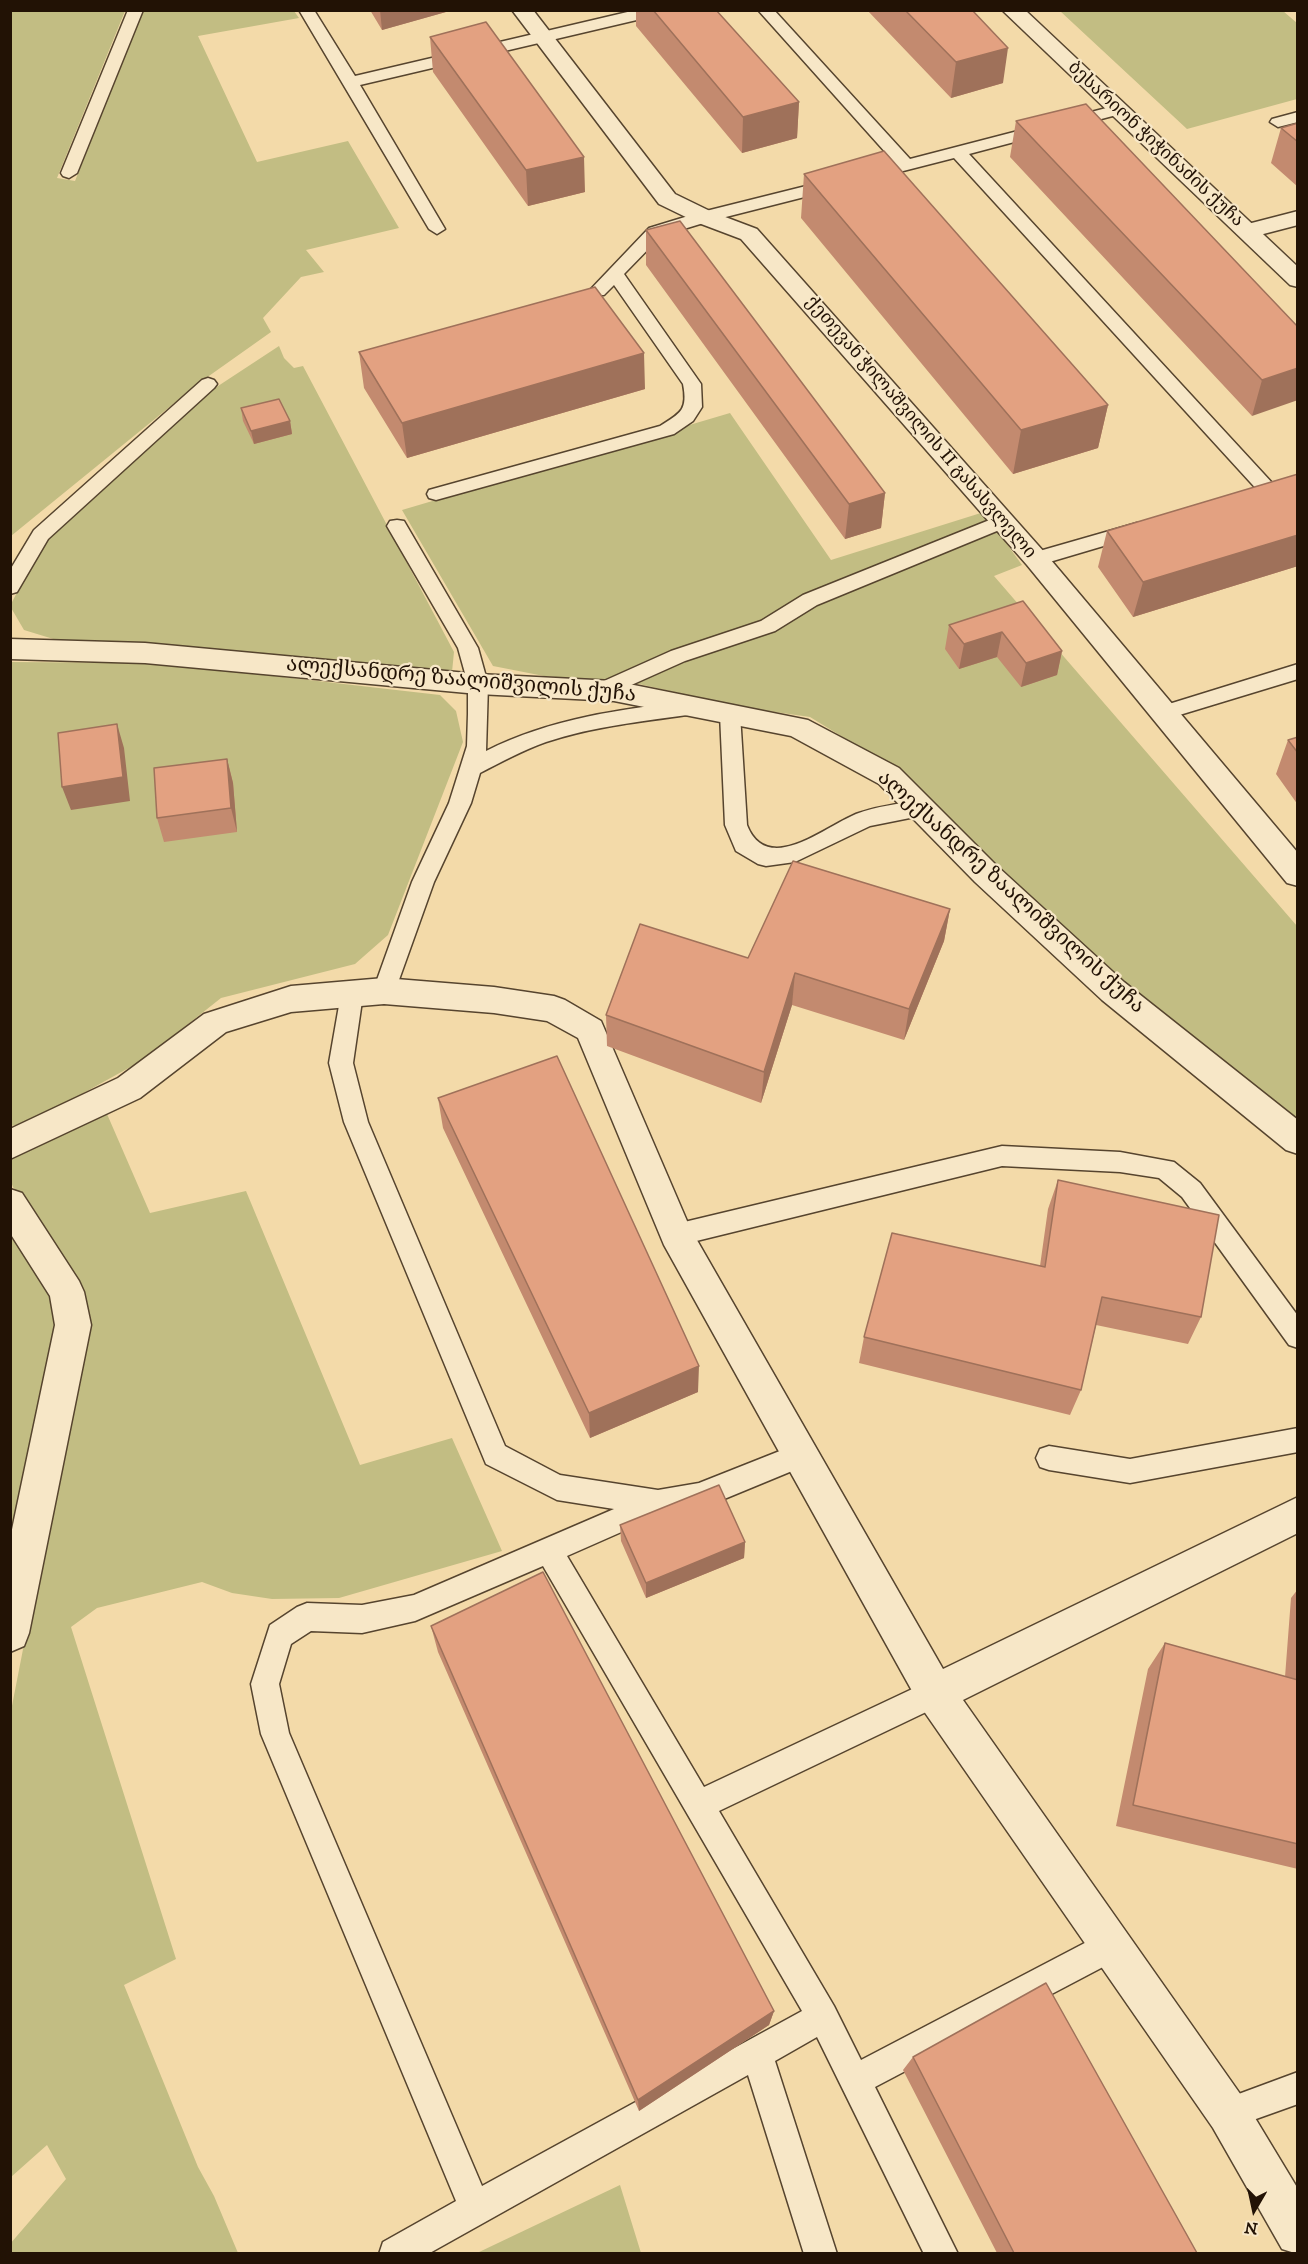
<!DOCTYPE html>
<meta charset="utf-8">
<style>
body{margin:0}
#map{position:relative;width:1308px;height:2264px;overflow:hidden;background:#f3daa9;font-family:"IM FELL DW Pica",serif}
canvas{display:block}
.frame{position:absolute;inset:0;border:12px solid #221205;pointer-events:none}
.north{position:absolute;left:1224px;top:2180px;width:60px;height:60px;-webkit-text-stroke:4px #f7e7c7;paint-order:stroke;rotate:189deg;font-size:16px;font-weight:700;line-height:24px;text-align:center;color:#221205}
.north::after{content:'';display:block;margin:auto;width:21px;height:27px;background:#221205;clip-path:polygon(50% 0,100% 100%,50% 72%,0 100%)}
</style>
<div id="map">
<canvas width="1308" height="2264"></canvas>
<div class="frame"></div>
<div class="north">N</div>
</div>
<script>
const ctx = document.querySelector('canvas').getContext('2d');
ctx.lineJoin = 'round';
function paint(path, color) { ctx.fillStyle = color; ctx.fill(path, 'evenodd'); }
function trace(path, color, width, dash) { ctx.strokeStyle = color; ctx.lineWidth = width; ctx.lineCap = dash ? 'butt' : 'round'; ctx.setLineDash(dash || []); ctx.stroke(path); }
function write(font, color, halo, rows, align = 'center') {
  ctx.font = font + ' "IM FELL DW Pica","Noto Serif Georgian",serif'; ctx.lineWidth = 4.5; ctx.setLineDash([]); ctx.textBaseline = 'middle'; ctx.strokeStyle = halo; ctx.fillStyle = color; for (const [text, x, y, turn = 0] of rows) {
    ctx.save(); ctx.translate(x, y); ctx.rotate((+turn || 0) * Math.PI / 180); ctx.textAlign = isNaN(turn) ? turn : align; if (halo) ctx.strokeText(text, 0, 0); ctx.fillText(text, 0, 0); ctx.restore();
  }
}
paint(new Path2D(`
 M11 11H125L57 178 75 181 143 11H294L299 18 198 36 257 162 348 141 399 228 306 250 324 272 301 277 263 318 271 332 199 383 11 536Z
 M1060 11H1283L1297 23V99L1187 129Z
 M279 346 284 358 294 368 303 366 454 652 452 672 73 645 24 630 10 606 29 569 50 537 212 390Z
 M730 413 831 560 984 512 1022 565 994 576 1297 926V1123L1121 983 877 758 810 717 740 707 639 684 544 676 493 666 402 510Z
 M10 662 160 663 440 695 456 711 463 742 388 935 355 964 221 998 143 1060 33 1121 11 1126Z
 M107 1114 150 1213 246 1191 360 1465 452 1438 502 1551 339 1598 272 1599 232 1593 202 1582 97 1608 71 1627 176 1959 124 1985 198 2167 214 2196 238 2253 11 2254 10 2244 66 2179 47 2145 11 2177 10 1716 49 1516 81 1381 83 1300 69 1266 13 1187C9 1178 9 1164 12 1155Z
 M11 1232 59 1311 11 1534Z
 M620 2185 641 2253H477Z`), '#c2bd83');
const service = new Path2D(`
 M128 10H143L77 173 69 178 63 176 61 173Z
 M299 10H314L355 76 636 10H665L658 15 360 85 445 229 437 234 429 229Z
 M758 10H774L910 159 1118 105 1124 107 1126 110 1124 113 969 154 1275 486 1277 490 1275 494 1268 496 1261 494 954 158 868 180 862 178 860 175 862 172 895 163Z
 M1298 112V122L1278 127 1270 122 1272 119Z
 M834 179 840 180 842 184 840 188 710 221 661 236 624 274 701 384 702 407 693 421 674 434 436 500 429 498 427 494 429 490 660 426C681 413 688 410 683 384L614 285 604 295H592L589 291 649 228 698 213Z
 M208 378 214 380 217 384 214 388 48 539 17 592 10 594V570L34 530 202 380Z
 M1002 515 1009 516 1012 521 1009 526 817 605 775 631 685 661 609 695 602 697 595 695 592 690 595 685 671 651 761 621 803 595Z
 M397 520 404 521 478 648 488 684 486 751C551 718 623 709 695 700L702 702 705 707 702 712 695 714C645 721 594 726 546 742 523 750 501 762 480 773L471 803 434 882 395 991 392 997 384 1000 376 997 373 991 412 882 449 803 467 746 468 714V684L458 648 387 526 390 521Z
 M1137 523 1144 524 1147 529 1144 534 1036 566 1029 564 1026 559 1029 554Z
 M1298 664V679L1163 720 1156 718 1153 713 1156 708Z
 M730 707 737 709 740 714 747 825C767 876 823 828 856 814 876 806 900 804 920 800L928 802 931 808 928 814 920 816 870 826 795 862 766 866 758 864 736 851 725 825 720 714 723 709Z
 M352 985 360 988 363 994 353 1063 368 1122 505 1446 560 1475 658 1490 699 1483 800 1443 809 1446 813 1455 809 1464 700 1509 660 1515 567 1556 704 1787 925 1683 935 1679 945 1683 949 1693 945 1703 719 1811 834 2006 861 2060 1100 1935 1111 1931 1122 1935 1126 1946 1122 1957 875 2087 958 2254H924L817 2037 775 2061 837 2254H804L748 2075 428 2254H379L383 2242 456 2201 261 1734 251 1684 270 1625 297 1607 307 1603 362 1605 414 1595 614 1509 557 1500 486 1464 344 1122 329 1063 341 994 344 988ZM543 1566 802 2011 482 2186 289 1733 279 1684 291 1644 311 1631 362 1633 415 1621Z
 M1002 1146 1120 1152 1174 1162 1200 1183 1298 1316V1348L1289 1345 1182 1197 1159 1178 1120 1172 1002 1166 676 1246 667 1243 664 1235 667 1227 676 1224Z
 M1298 1428V1452L1130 1483 1049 1470 1040 1467 1036 1458 1040 1449 1049 1446 1130 1459Z
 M1298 2072V2104L1228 2129 1217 2124 1212 2113 1217 2102Z`);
const minor = new Path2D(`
 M512 10H533L675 194 712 212 757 229 1045 553 1298 853V886L1287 883 1027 565 741 239 696 222 659 204Z
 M1298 211V225L1248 238 1240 236 1236 231 1240 226Z
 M10 639 145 643 478 674 614 681 808 720 899 768 997 866 1124 982 1298 1120V1154L1286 1150 1102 1000 975 882 879 784 791 736 614 701 478 694 145 663 10 659Z
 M384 978 494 987 554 996 565 1000 601 1021 690 1228 943 1669 1298 1497V1533L963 1700 1243 2098 1298 2189V2254L1282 2249 1213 2128 921 1707 664 1245 578 1038 547 1021 494 1013 384 1004 291 1012 226 1032 140 1098 10 1159V1129L118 1078 204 1014 291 986Z
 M10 1189 22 1193 79 1281 84 1292 91 1325 29 1633 24 1646 10 1652V1539L55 1325 50 1296 10 1233Z`);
const tertiary = new Path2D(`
 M1002 10H1025L1298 267V287L1290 285Z`);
trace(service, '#56442e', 3);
trace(minor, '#56442e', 3);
trace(tertiary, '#56442e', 3);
paint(service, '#f7e7c7');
paint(minor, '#f7e7c7');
paint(tertiary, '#f7e7c7');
paint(new Path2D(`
 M370 10H453L382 30Z
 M636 10H716L799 102 797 138 742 153 636 26Z
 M867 10H972L1003 83 951 98Z
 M430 37 585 192 528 206 433 72Z
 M1016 121 1298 327 1252 416 1010 157Z
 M1298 123V187L1271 163 1281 128Z
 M804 174 1108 405 1098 448 1013 474 801 218Z
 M646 230 885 493 881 528 845 539 646 265Z
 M359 352 645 389 407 458 364 388Z
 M241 408 290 421 292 434 254 444 243 421Z
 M1298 474V566L1133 617 1098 567 1107 531Z
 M1023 601 1062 651 1057 675 1021 687 997 657 959 669 945 649 949 625Z
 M1298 737V805L1276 774 1288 740Z
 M227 759 233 783 237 832 164 842 157 818Z
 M950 909 944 941 904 1040 792 1005 761 1103 607 1046 606 1015 748 958Z
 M438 1098 698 1392 590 1438 443 1128Z
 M1058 1180 1201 1317 1188 1344 1096 1325 1081 1390 1070 1415 859 1363 864 1337 1040 1266 1048 1209Z
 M620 1525 745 1542 744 1558 646 1598 621 1541Z
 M1298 1589V1869L1116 1826 1148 1669 1165 1643 1285 1677 1291 1598Z
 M431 1626 774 2011 769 2025 639 2111 438 1652Z
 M913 2057 1197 2253H997L903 2070Z`), '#c38a6f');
paint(new Path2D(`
 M380 10H453L382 30Z
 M1008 48 1003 83 951 98 956 62Z
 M799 102 797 138 742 153 743 117Z
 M584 157 585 192 528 206 526 170Z
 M644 353 645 389 407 458 402 423Z
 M1298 368V400L1252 416 1262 380Z
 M1108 405 1098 448 1013 474 1021 430Z
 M290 421 292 434 254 444 251 431Z
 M885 493 881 528 845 539 849 504Z
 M1298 535V566L1133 617 1143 582Z
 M1002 632 997 657 959 669 964 644Z
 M1062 651 1057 675 1021 687 1026 663Z
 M117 724 124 748 130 801 71 810 62 787Z
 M227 759 233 783 237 832 231 808Z
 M950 909 944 941 904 1040 909 1009Z
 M795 973 792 1005 761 1103 764 1072Z
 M699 1366 698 1392 590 1438 589 1413Z
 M745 1542 744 1558 646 1598V1583Z
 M774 2011 769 2025 639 2111 638 2100Z`), '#9f715a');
const building = new Path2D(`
 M653 10H716L799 102 743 117Z
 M905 10H972L1008 48 956 62Z
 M486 22 584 157 526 170 430 37Z
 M1086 104 1298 327V368L1262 380 1016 121Z
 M1298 123V142L1281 128Z
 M884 151 1108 405 1021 430 804 174Z
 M680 221 885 493 849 504 646 230Z
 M595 287 644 353 402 423 359 352Z
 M279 399 290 421 251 431 241 408Z
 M1298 474V535L1143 582 1107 531Z
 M1023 601 1062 651 1026 663 1002 632 964 644 949 625Z
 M117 724 123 777 62 787 58 733Z
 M1298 737V753L1288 740Z
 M227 759 231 808 157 818 154 768Z
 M793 861 950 909 909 1009 795 973 764 1072 606 1015 640 924 748 958Z
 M557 1056 699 1366 589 1413 438 1098Z
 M1058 1180 1219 1215 1201 1317 1102 1297 1081 1390 864 1337 892 1233 1045 1267Z
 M719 1485 745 1542 646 1583 620 1525Z
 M543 1572 774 2011 638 2100 431 1626Z
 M1165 1643 1298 1680V1844L1133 1805Z
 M1046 1983 1197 2253H1014L913 2057Z`);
paint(building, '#e3a181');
trace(building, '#9f715a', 1.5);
write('18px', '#221205', '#f7e7c7', [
 ["ბესარიონ ჭიჭინაძის ქუჩა",1155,145,43],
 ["ქეთევან ჭილაშვილის II გასასვლელი",920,428,49]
]);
write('21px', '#221205', '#f7e7c7', [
 ["ალექსანდრე ზაალიშვილის ქუჩა",461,681,5],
 ["ალექსანდრე ზაალიშვილის ქუჩა",1010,893,42]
]);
</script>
